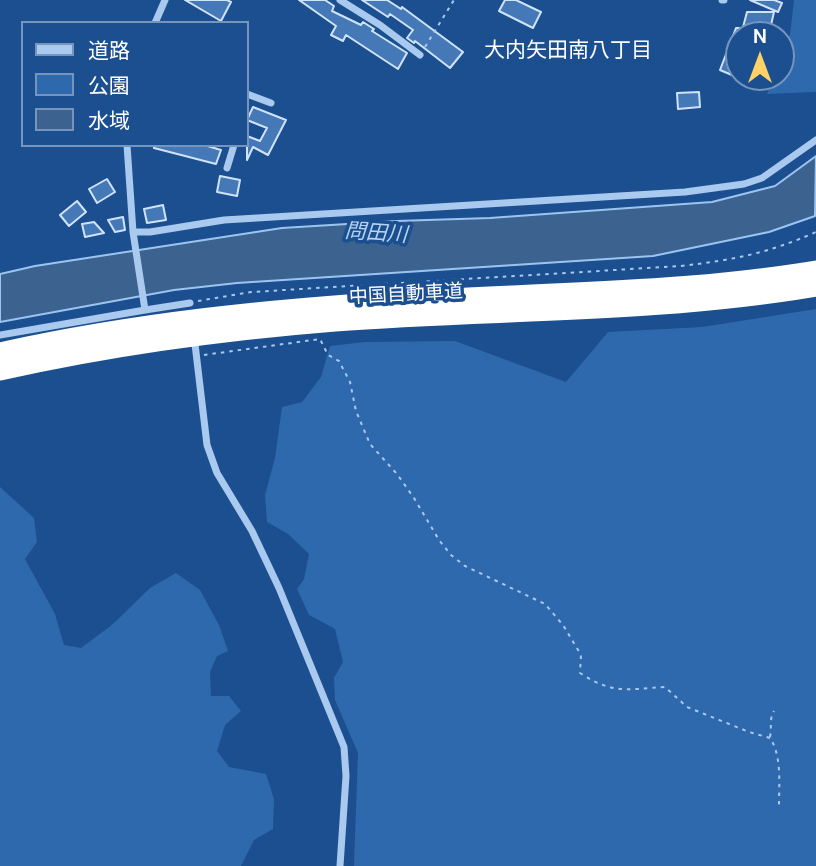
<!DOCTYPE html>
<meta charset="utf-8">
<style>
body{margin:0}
#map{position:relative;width:816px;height:866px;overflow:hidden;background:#1b4f8f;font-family:"DM Sans","Noto Sans JP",sans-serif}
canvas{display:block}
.legend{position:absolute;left:21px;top:21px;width:228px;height:126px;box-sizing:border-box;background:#1b4f8f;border:2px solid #7695bc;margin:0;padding:9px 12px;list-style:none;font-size:21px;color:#fff}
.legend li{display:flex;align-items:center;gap:14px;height:35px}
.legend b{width:35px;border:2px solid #7695bc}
.north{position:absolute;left:725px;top:21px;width:70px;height:70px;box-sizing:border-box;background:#1b4f8f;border:2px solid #7695bc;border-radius:50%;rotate:0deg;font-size:19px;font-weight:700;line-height:28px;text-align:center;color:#fff}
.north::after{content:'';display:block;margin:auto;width:24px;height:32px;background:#ffd166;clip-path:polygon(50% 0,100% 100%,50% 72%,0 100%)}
</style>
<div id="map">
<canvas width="816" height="866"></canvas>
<ul class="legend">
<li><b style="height:9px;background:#a9c9ee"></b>道路</li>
<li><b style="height:19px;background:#2e69ad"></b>公園</li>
<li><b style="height:19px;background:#3c6290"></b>水域</li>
</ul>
<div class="north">N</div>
</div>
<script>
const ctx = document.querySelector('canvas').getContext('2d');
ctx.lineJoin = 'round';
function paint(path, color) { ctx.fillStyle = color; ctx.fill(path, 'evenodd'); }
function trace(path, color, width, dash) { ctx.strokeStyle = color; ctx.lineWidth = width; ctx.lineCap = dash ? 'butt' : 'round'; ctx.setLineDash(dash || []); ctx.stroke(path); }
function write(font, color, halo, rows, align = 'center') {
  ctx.font = font + ' "DM Sans","Noto Sans JP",sans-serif'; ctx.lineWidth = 7; ctx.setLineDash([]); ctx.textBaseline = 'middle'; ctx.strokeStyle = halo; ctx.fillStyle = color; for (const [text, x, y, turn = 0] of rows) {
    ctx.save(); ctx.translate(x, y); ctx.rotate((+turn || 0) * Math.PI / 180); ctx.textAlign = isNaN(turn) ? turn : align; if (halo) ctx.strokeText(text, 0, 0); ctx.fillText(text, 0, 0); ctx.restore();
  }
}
paint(new Path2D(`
 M794 0H816V92L767 94 773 77H781V57L790 35Z
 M816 309V866H354L358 753 335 700 334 678 343 662 335 629 309 615 297 589 304 579 309 554 288 534 267 522 265 495 275 458 282 407 302 402 321 377 330 346 365 342 455 341 566 382 608 332 702 327Z
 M0 487 34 518 37 542 25 559 55 614 64 645 81 648 113 624 150 588 176 573 200 590 219 625 228 651 217 656 210 672 211 696H229L241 711 225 725 217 751 229 767 266 774 274 799 273 829 254 840 241 866H0Z`), '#2e69ad');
const water = new Path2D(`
 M816 156 815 216 769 232 653 256 237 283 174 290 0 322V274L35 266 282 228 396 221 490 218 712 202 775 186Z`);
paint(water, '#3c6290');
trace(water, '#9cc4f0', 2);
const building = new Path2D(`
 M185 0H227L231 2 221 21Z
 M299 0H325L334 6 332 11 361 25 363 22 374 29 372 31 407 53 398 69 346 35 343 41 331 35 336 26Z
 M362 0H387L401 9 402 7 463 52 450 68 415 41 414 43 407 38 413 30 390 14 388 17Z
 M505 0H516L541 12 533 28 499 11Z
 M750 0H774L782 3 778 12Z
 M747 12H774L771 25 777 28 775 35H741Z
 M736 28H739V78L720 70Z
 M699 92 700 107 678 109 677 93Z
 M253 107 286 120 268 155 253 147 247 160V136L260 141 267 128 247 120Z
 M154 145H204L221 150 216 164 154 148Z
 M220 176 240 180 237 196 217 192Z
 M107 179 115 192 97 203 89 189Z
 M77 201 86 212 69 226 60 215Z
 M163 205 166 220 147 223 144 209Z
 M123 217 125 230 115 232 108 220Z
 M94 222 104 233 85 237 82 224Z`);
paint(building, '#4478b7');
trace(building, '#cfe3fa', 2);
trace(new Path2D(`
 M425 47 454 0
 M198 301 251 292 681 266C733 260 769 253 816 232
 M204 355 320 339 328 355 339 361 350 382 356 411 370 444 397 474 414 498 439 540 451 555 465 566 545 604 563 625 581 655 580 673C613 695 629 689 665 687L687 707 749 732 770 738C782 756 779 784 779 805
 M770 737C772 727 769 719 774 711`), '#a9c9ee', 2, [3.5, 5]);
trace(new Path2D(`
 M340 0 380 25 420 55
 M722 0H724
 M155 23 165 0
 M247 94 271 103
 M127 145 133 232 145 310 190 303
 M227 168 234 145
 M133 232H150L224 220 685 192 744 184 762 178 816 140
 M0 335 145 310
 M195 344 207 445 217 473 252 531 279 588 344 747 346 776 340 866`), '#a9c9ee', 7);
trace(new Path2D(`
 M0 353C135 323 272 309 409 301 545 293 682 293 816 271
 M0 370C111 345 222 330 335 321 495 309 657 313 816 286`), '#fff', 21);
write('19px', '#fff', '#1b4f8f', [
 ["中国自動車道",406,295,-3]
]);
write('21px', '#fff', '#1b4f8f', [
 ["大内矢田南八丁目",568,51]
]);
write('italic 21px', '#b5d3f5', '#1b4f8f', [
 ["問田川",376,234,4]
]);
</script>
